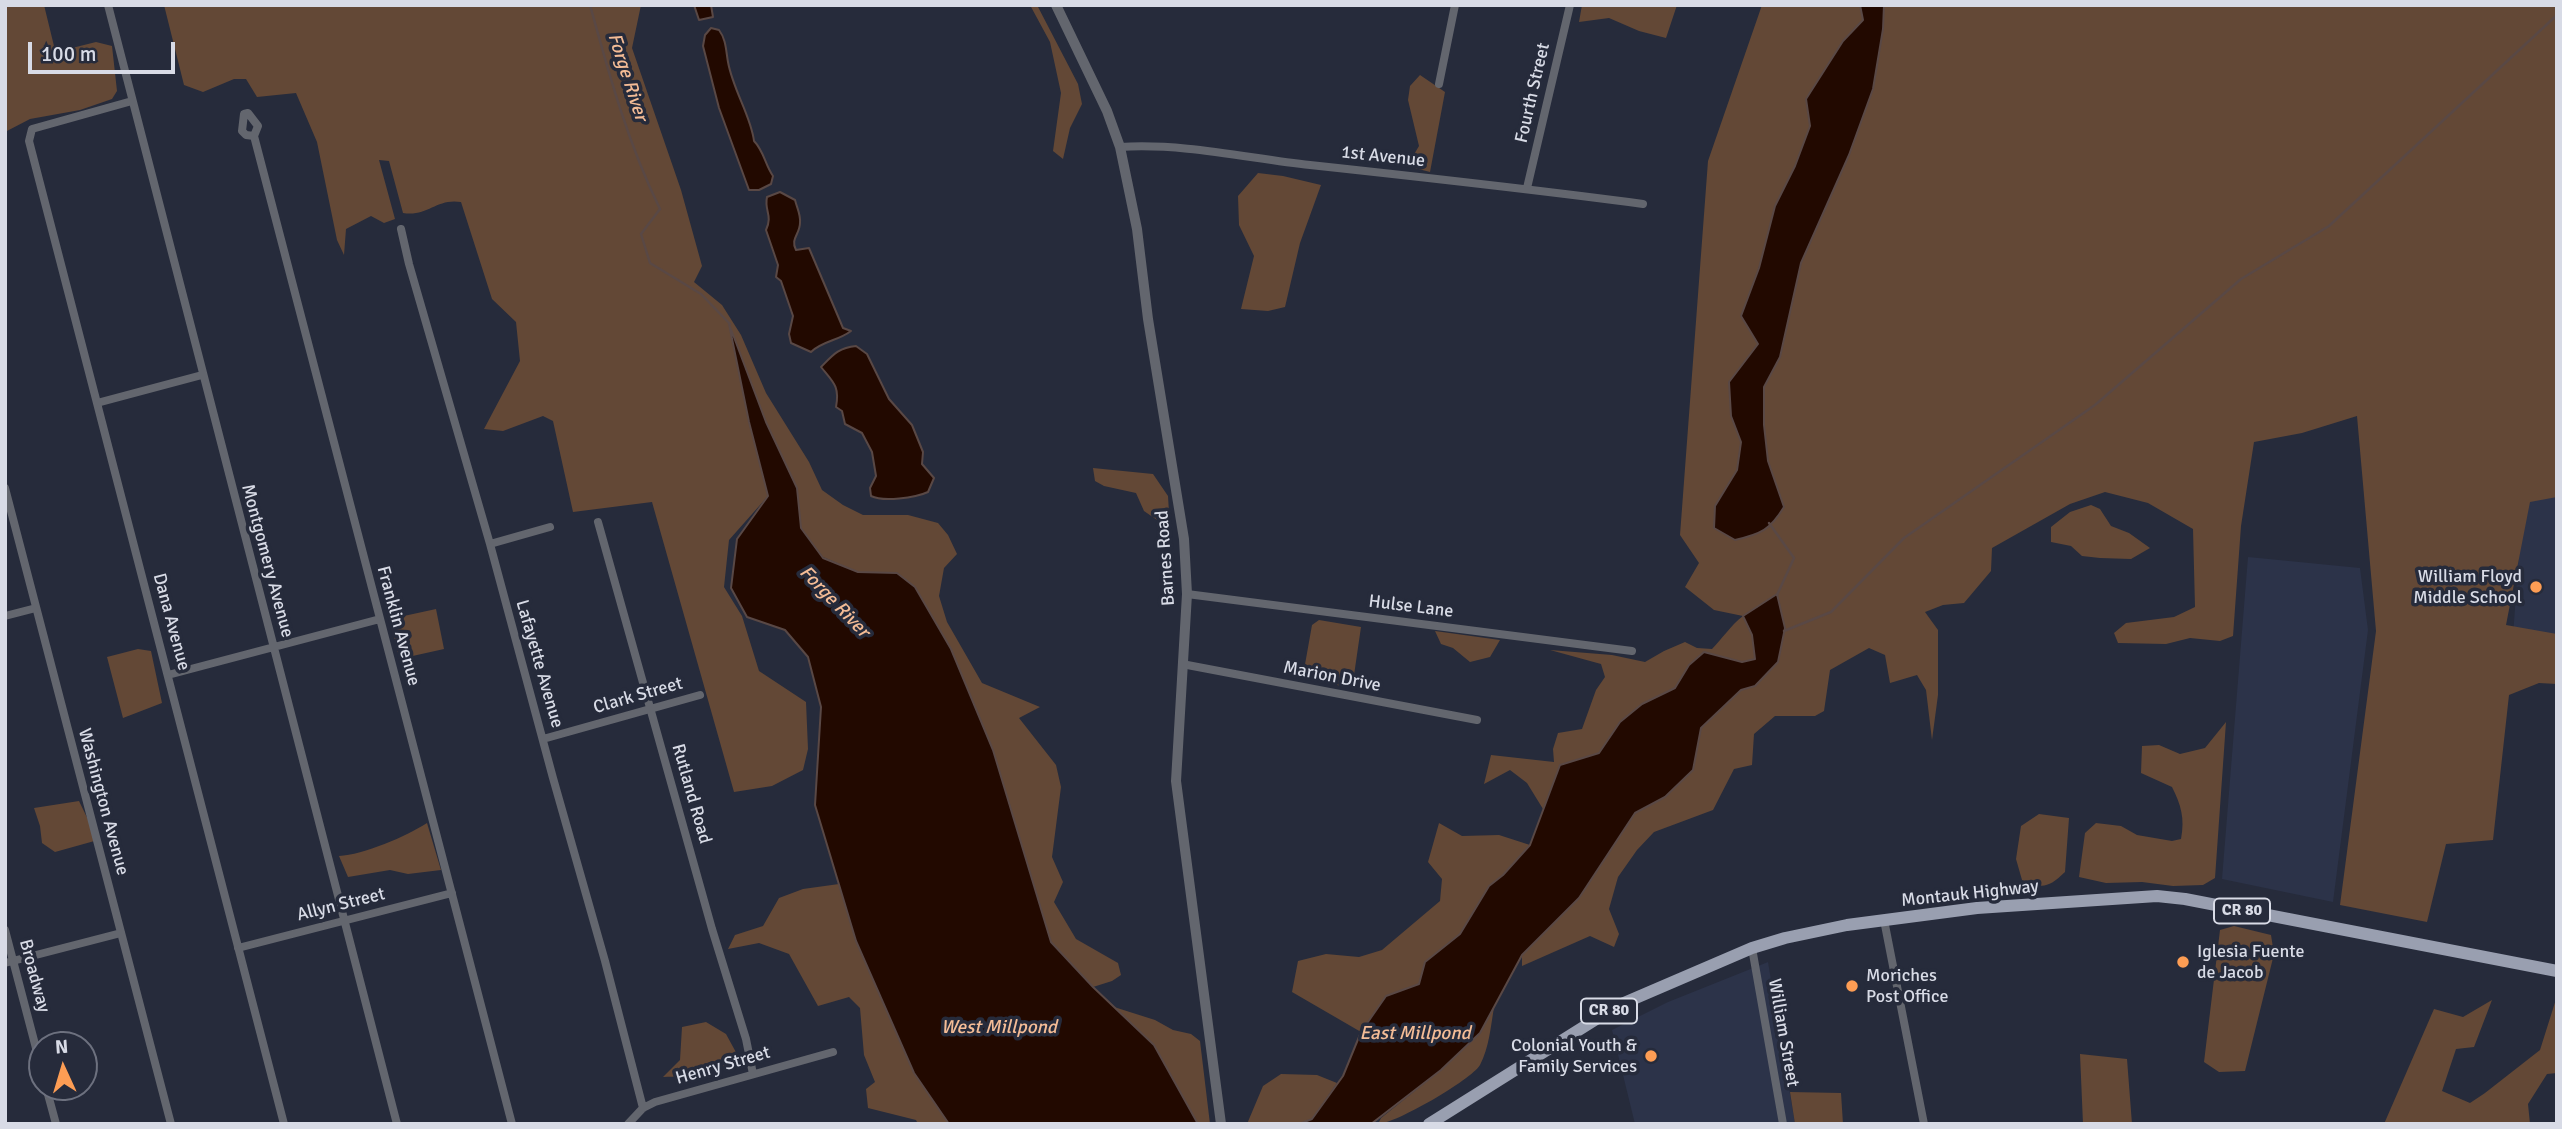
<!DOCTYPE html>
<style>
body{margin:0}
#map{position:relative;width:2562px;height:1129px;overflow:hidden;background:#262b3b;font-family:Signika,sans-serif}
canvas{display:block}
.frame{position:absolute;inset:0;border:7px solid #d8dbe6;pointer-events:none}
.north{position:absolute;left:28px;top:1031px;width:70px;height:70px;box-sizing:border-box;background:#262b3b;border:2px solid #6d717f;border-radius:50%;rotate:356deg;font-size:19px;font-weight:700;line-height:28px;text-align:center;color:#d8dbe6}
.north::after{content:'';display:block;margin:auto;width:24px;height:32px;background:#fd9d54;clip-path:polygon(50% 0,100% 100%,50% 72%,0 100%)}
.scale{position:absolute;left:28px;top:42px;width:147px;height:32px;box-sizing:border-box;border:4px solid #d8dbe6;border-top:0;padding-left:9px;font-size:21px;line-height:24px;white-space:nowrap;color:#d8dbe6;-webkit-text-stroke:5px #262b3b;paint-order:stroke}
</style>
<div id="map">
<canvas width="2562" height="1129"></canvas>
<div class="frame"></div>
<div class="north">N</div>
<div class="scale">100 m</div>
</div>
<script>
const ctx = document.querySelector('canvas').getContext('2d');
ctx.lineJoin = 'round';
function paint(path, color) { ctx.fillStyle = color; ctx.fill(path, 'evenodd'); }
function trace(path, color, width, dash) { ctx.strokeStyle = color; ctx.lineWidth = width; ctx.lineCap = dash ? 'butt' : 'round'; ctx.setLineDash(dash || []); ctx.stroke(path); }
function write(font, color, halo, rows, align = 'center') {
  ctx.font = font + ' Signika,sans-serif'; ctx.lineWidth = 7; ctx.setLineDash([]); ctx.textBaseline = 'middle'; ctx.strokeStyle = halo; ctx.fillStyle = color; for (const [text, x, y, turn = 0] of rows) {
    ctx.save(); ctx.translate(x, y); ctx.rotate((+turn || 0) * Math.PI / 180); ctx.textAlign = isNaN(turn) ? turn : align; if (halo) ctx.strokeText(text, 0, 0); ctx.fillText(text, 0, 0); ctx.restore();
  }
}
paint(new Path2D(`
 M2557 491V678H2510L2523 496Z
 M2248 557 2360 568 2368 630 2333 902 2222 879Z
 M1768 962 1795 1124H1635L1612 1030 1668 1002Z`), '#2c3349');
paint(new Path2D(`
 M5 5H44L54 46 64 50 96 42 112 46 117 91 112 99 80 110 30 119 5 132Z
 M164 5H641L632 48 681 190 702 266 694 282 722 305 741 335 766 393 809 462 822 490 843 505 863 515H908L938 523 948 535 957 554 944 568 939 596 947 622 982 683 1040 707 1019 718 1056 765 1061 787 1052 857 1063 882 1054 902 1076 939 1118 963 1121 975 1112 981 1093 987 1051 942 993 750 897 573 858 572 823 557 801 528 797 488 766 422H749L768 496 729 540 724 587 742 616 759 671 806 702 808 749 803 770 772 786 734 792 652 502 573 512 553 421 543 416 503 431 484 429 520 361 516 322 492 299 461 202C436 198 428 217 403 213L389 161 379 160 395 219 384 223 371 216 346 229 344 255 337 240 317 142 296 93 257 97 246 79H234L203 92 184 85Z
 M1030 5H1037L1078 84 1082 104 1070 128 1063 159 1053 151 1061 93 1050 42Z
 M1582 5H1677L1666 38 1639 31 1609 18 1579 22Z
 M1762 5H1860L1863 20 1843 41 1806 99 1810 126 1741 316 1758 344 1729 382 1731 416 1741 442 1737 470 1730 483 1784 507 1768 461 1764 425V387L1780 357 1801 263 1849 155 1873 89 1883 29 1884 5H2557V497L2530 502 2506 625 2557 634V684L2539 683 2509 695 2493 840 2446 844 2427 922 2340 905 2376 631 2357 416 2302 433 2254 442 2241 526 2233 636 2220 641 2190 638 2166 644 2118 643 2114 633 2126 623 2174 617 2195 607 2193 529 2148 503 2105 492 2070 504 1992 548 1991 571 1964 603 1943 605 1925 612 1938 630V695L1932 740 1926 690 1917 675 1890 683 1885 655 1869 648 1830 670 1824 711 1815 716H1775L1754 734 1752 765 1734 769 1713 810 1654 832 1637 850 1618 877 1609 909 1619 934 1614 947 1590 936 1522 966V955L1579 898 1635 813 1665 797 1693 770 1701 728 1741 690 1755 686 1776 595 1744 616 1752 635 1756 659 1742 662 1704 653 1689 665 1675 688 1642 704 1620 722 1599 754 1560 765 1543 809 1527 783 1510 770 1484 784 1491 755 1554 762 1553 749 1558 733 1582 729 1596 690 1605 677 1601 664 1550 650 1612 655 1645 662 1664 651 1685 642 1697 648 1712 649C1723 638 1730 626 1743 616L1714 610 1685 587 1699 563 1680 535 1708 161Z
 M1420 75 1445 92 1430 172 1407 166 1419 146 1408 100 1410 86Z
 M1258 173 1283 176 1321 185 1300 243 1285 307 1268 311 1241 309 1254 256 1239 225 1238 196Z
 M1093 468 1153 474 1168 496 1170 529 1144 511 1136 493 1104 486 1095 481Z
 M2091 505 2100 509 2111 526 2129 533 2150 548 2131 559 2100 558 2082 556 2071 546 2051 542V527L2070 512Z
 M436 609 444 649 399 659 390 619Z
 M1319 620 1361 627 1353 682 1344 687 1313 678 1304 670 1312 625Z
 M1435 631 1500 640 1490 657 1470 662 1453 648 1441 644Z
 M138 649 151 651 162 703 123 718 107 657Z
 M2226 722 2215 878 2203 885 2173 886 2142 882 2106 883 2079 877 2085 833 2096 823 2121 826 2137 835 2172 841 2181 839C2185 818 2181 805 2172 787L2141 773 2142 746 2159 745 2180 754 2205 748Z
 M79 801 98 840 55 852 42 843 40 826 34 808Z
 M2039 814 2069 818 2065 872C2048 888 2043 889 2022 880L2016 859 2021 826Z
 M427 823 441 870 408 874 390 870 348 877 339 856C363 855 407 836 427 823Z
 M1439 823 1462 836 1499 835 1530 845 1503 875 1489 886 1460 934 1425 962 1419 984 1386 996 1361 1032 1292 992 1298 961 1326 954 1359 957 1382 950 1440 901 1442 879 1428 862Z
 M839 884 856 941 914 1073 949 1124H918L916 1120 868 1108 866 1089 875 1082 864 1055 860 1008 849 997 818 1006 789 954 759 943 728 949 735 935 763 926 779 898 803 889Z
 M2234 926 2271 935 2274 954 2245 1071 2219 1072 2204 1062 2220 930Z
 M2557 996V1073L2547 1074 2528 1104 2530 1124H2384L2434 1009 2463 1017 2492 1000 2474 1047 2456 1049 2442 1091 2470 1103 2485 1093 2540 1050Z
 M1114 1007 1155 1020 1173 1030 1191 1034 1200 1041 1210 1124H1198L1154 1045Z
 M1494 1007C1491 1025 1489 1048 1480 1065 1471 1080 1395 1124 1378 1124L1381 1118 1441 1070 1480 1033Z
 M706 1022 726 1034 738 1056C722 1078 688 1076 663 1077L680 1060 682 1027Z
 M2080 1054 2127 1059 2132 1124H2083Z
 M1281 1074 1317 1075 1337 1083 1312 1119 1299 1124H1247L1263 1086Z
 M1790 1092 1841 1093 1843 1124H1795Z`), '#634836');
const water = new Path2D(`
 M694 5H711L713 17 699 20Z
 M1860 5H1884L1883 29 1873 89 1849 155 1801 263 1780 357 1764 387V425L1768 461 1784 507C1770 530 1761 534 1735 540L1714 528 1715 506 1737 470 1741 442 1731 416 1729 382 1758 344 1741 316 1759 268 1775 206 1795 166 1810 126 1806 99 1843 41 1863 20Z
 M711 28 719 30C726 39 726 51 728 62 733 90 751 116 754 141 764 151 765 165 773 176L771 184 759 190H749L719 108 703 46 705 35Z
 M780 192 795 200C797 208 801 215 800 223 800 234 790 239 796 250L809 248 843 328 851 331C838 341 822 341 811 352L791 343 789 334 793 316 781 281 776 277 778 265 766 230C773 215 764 211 767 197Z
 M729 324 766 422 797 488 801 528 823 558 858 572 897 573 915 587 951 649 993 750 1051 942 1093 987 1154 1045 1198 1124H949L914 1073 856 941 815 805 821 707 808 657 785 630 747 617 731 588 737 539 768 496 749 422Z
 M856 346 867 354 889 399 912 425 923 452 922 464 934 478 928 492C915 498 883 502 871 496L870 488 876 476 872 452 862 433 845 424 842 411 836 407C840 386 833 382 821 367 833 355 838 348 856 346Z
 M1777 594 1785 628 1778 662 1755 686 1741 690 1701 728 1693 770 1665 797 1635 813 1579 898 1522 955 1480 1033 1441 1070 1371 1124H1299L1312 1119 1343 1076 1361 1032 1386 996 1419 984 1425 962 1460 934 1489 886 1503 875 1530 845 1560 765 1599 753 1620 722 1642 704 1675 688 1689 665 1704 652 1742 662 1755 659 1752 635 1743 616Z`);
paint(water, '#220900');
trace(water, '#594845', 2);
trace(new Path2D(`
 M590 5C609 74 628 144 660 209L641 234 650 263 701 294 730 324
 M1769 523 1794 558 1777 595
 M1784 631 1831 612 1904 538 2095 405 2241 279 2329 226 2557 15`), '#594845', 2.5);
trace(new Path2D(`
 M108 5 397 1124
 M1439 84 1455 5
 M132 101 32 129 29 141 284 1124
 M254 136 246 135 242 131 244 114 248 113 258 126 254 136 512 1124
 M1120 147C1184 143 1247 158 1310 165 1421 177 1532 189 1643 204
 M1527 188 1570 5
 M401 229 409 264 490 544 553 778 605 961 643 1108
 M97 403 202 375
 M5 488 171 1124
 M598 522 712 929 746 1039 753 1074
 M490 544 550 527
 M1187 594 1632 651
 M5 616 36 608
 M1182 664 1477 720
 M168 675 380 619
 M543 739 700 695
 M1884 920 1924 1124
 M5 930 42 1071
 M238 948 452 893
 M1752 948 1783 1124
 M5 963 121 933
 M46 1087 56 1124
 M628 1124 643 1108 655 1102 833 1052`), '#63666e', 8);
trace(new Path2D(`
 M1056 5 1107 111 1120 147 1137 229 1148 319 1184 539 1187 594 1176 781 1221 1124`), '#63666e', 10);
trace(new Path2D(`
 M1429 1124 1617 1006 1752 948 1785 938 1847 925 1977 908 2157 896 2185 899 2557 971`), '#999fb0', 12);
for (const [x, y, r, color] of [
 [2536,587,7,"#fd9d54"],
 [2183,962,7,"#fd9d54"],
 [1852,986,7,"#fd9d54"],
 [1651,1056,7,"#fd9d54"]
]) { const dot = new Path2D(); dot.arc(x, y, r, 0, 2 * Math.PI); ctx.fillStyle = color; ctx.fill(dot); trace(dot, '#262b3b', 2.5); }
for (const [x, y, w] of [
 [2242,911,56],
 [1609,1011,56]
]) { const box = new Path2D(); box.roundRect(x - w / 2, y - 12.5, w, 25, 5); ctx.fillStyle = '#262b3b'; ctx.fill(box); trace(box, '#d8dbe6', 2); }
write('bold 16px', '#d8dbe6', null, [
 ["CR 80",2242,911],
 ["CR 80",1609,1011]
]);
write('18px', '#d8dbe6', '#262b3b', [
 ["Fourth Street",1533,93,-77],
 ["1st Avenue",1383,157,6],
 ["Barnes Road",1166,558,-94],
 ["Montgomery Avenue",267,561,75],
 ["Hulse Lane",1411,607,7],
 ["Dana Avenue",171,622,75],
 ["Franklin Avenue",398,626,75],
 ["Lafayette Avenue",539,664,74],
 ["Marion Drive",1332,677,11],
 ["Clark Street",638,696,-16],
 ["Rutland Road",691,794,74],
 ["Washington Avenue",103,802,75],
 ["Montauk Highway",1970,894,-6],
 ["Allyn Street",341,905,-14],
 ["Broadway",34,976,75],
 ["William Street",1783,1033,80],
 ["Henry Street",723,1066,-16]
]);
write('18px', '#d8dbe6', '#262b3b', [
 ["William Floyd",2522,577],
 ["Middle School",2522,598],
 ["Iglesia Fuente",2197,952,"left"],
 ["de Jacob",2197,973,"left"],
 ["Moriches",1866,976,"left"],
 ["Post Office",1866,997,"left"],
 ["Colonial Youth &",1637,1046],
 ["Family Services",1637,1067]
], 'right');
write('italic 19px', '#f4bc96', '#262b3b', [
 ["Forge River",627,77,72],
 ["Forge River",834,602,46],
 ["West Millpond",999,1028],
 ["East Millpond",1415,1034]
]);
</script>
